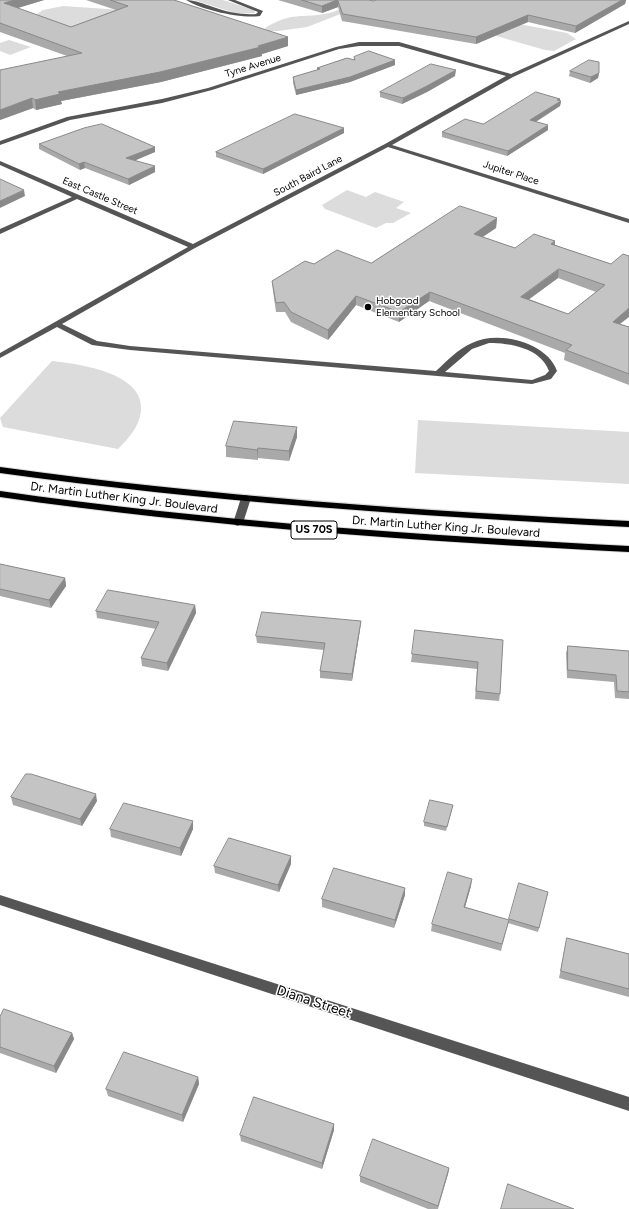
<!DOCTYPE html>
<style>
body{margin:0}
canvas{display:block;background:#fff}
</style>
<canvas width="629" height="1209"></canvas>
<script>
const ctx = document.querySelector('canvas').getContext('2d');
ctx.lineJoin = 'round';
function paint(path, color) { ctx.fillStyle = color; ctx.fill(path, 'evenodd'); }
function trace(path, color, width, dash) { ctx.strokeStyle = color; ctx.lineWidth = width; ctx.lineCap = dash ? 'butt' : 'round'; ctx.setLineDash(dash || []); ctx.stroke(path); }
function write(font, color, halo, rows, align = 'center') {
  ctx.font = font + ' Figtree,sans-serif'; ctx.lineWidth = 3; ctx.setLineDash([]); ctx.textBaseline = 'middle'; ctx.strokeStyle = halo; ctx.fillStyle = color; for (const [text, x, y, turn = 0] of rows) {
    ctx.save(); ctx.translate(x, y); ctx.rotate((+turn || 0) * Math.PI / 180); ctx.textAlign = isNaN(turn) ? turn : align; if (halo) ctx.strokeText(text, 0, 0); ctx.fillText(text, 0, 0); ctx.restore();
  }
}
paint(new Path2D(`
 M194 0H223L254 10 255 13 238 14Z
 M348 0H390L567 33 576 39 554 51 545 50 472 29 356 8 307 27 278 31H268L265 28C293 11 301 19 329 13 337 11 345 7 352 4Z
 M63 6 122 10 68 31 41 23 37 14 43 10Z
 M9 40 31 47 10 55 0 51V43Z
 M347 190 366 197 375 192 404 202 396 208 411 213 393 223H386L376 228 325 209 322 205Z
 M52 361C80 364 145 373 141 411 139 427 129 438 118 449L3 427 0 418Z
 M418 420 629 432V484L415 473Z`), '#dcdcdc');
const major = new Path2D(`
 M0 467C209 496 418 511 629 521V527C418 516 209 502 0 473Z
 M0 491C209 521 418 535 629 546V552C418 541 209 527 0 497Z`);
trace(major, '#dbdbdb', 2);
paint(new Path2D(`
 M186 0C195 0 204 4 213 7 227 12 241 15 256 14L258 12 228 0H235L263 11 260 16C241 19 202 10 186 0Z
 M629 21V24L513 77 392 145 629 219V223L388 147 195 248 62 324 97 341 130 346 436 371C447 361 458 349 472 343 498 330 547 342 557 371L551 379 532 384 130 350 92 345 57 327 0 358V353L188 247 77 199 0 234V229L72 197 0 165V161L193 244 385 144 506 76 399 46H359L339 49 212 90 162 103 70 120 0 145V141L67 117 162 99 208 88 336 47 359 42H399L511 74ZM489 343C510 343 541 348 549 371L545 375 532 380 445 372 472 349Z
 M246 495 251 498 243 523 238 526 235 525 233 523 241 498Z
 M0 895 629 1097V1111L0 905Z`), '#555');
paint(major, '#000');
paint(new Path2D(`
 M0 0H44L17 8 71 27 116 10 86 0H174L288 46 262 54V56L161 82 61 101 62 104 36 110 33 108 0 120 67 56 0 32Z
 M278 0H369L373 1 376 0H626L625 4 575 33 528 22 476 44 342 21 338 7 322 13Z
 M354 57 395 65 350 82 296 95 293 83V77L317 70V68L354 59Z
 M570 71 599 73 598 78 590 83 569 76Z
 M455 76 427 92 402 104 380 97V92Z
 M560 99V101H561L560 106 536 122 548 130 507 156 442 137V132L483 124Z
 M344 128V133L263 174 216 157V152Z
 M39 144 155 147V152L135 160 155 172 129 185 85 168 80 170 39 149Z
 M497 218 496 228 483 237 515 248 555 241V245L611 264 620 324 629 327V385L564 360 565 353 429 301 399 322 356 305 328 340 291 322 285 312H276L273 291 272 281 314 264 371 263ZM558 278 596 292 568 314 529 299Z
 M297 427V437L289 461 258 458V460L226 457V446Z
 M0 564 65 578 66 586 51 608 0 596Z
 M195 605 196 613 168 671 142 666 141 658 156 629 97 618 96 611Z
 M361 621 360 629 352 681 320 678V671L324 650 257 643 256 636Z
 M503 640 500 694 499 701 475 699 477 669 411 662 412 654Z
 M568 646 629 651V699L615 698 614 682 567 678 566 653Z
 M11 797 97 801 82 826 13 805Z
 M453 805 446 831 424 826V822Z
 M110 829H193L181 856 111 837Z
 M291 864 279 892 215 873 214 866Z
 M471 886 465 907 509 920 501 951 431 931 432 924Z
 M548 892 538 932 508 923 509 919Z
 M405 895 394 928 322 907V899Z
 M567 938 629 954V997L559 978Z
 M0 1017 72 1033 74 1039 56 1073 0 1053Z
 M198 1077 199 1084 183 1122 108 1096 106 1089Z
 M334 1124V1130L322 1169 241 1141 240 1135Z
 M449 1168 448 1174 438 1209H428L360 1182V1176Z`), '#a9a9a9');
paint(new Path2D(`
 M15 0H44L5 12 4 3Z
 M337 0H338V7L322 13V6Z
 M622 0H626L625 4 575 33 576 26Z
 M528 15V22L476 44V37Z
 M288 37V46L262 54V56L161 82 61 101 62 104 36 110 35 100 58 92 258 46Z
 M395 60V65L350 82 296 95V90Z
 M456 70 455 76 427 92 402 104 403 98Z
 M599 73 598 78 590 83 591 77Z
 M32 98 33 108 0 120V110Z
 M560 99 559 102 561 101 560 106 530 125V120Z
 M548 125V130L507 156 508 151Z
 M344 128V133L263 174V169Z
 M155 147V152L127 164 126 158Z
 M84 162 85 168 80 170 79 164Z
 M155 166V172L129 185 128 179Z
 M24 190 25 196 0 208V201Z
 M497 218 496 228 473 243 474 234Z
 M555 241 554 250 551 244Z
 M559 269 558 278 520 306 521 297Z
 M430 292 429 301 399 322V312Z
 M356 296V305L328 340V330Z
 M629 308V317L611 331 613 322Z
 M297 427V437L289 461V451Z
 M258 448V460L257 450Z
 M65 578 66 586 51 608 49 600Z
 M195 605 196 613 168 671 167 663Z
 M361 621 360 629 352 681V674Z
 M96 794 97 801 82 826 80 819Z
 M193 821V829L181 856 180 848Z
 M291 856V864L279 892 278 885Z
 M472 879 471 886 463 914 464 907Z
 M405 888V895L394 928 395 920Z
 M72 1033 74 1039 56 1073 54 1066Z
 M198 1077 199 1084 183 1122 182 1115Z
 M334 1124V1130L322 1169V1163Z
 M449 1168 448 1174 437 1209 438 1206Z`), '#898989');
const building = new Path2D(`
 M0 0H15L4 3 71 27 128 6 110 0H174L288 37 258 46 261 47 160 72 58 92 60 94 35 100 32 98 0 110V70L82 53 0 23Z
 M302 0H337L322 6Z
 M338 0H369L373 1 376 0H622L576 26 528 15 476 37 343 14Z
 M369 51 395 60 350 77 296 90 293 77 320 69 317 68 347 58 355 60 354 57Z
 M589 60 599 62V73L591 77 570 71Z
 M431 64 456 70 427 86 403 98 380 92Z
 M536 92 560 99 557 100 561 101 530 120 548 125 508 151 442 132 465 119 483 124Z
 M295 114 344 128 263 169 216 152Z
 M102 124 155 147 126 158 155 166 128 179 84 162 79 164 39 144 84 128Z
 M0 179 24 190 0 201Z
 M460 206 497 218 474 234 515 248 534 234 555 241 551 244 611 264 623 254 629 256V308L613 322 629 327V374L566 350 572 345 430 292 399 312 356 296 328 330 291 312 284 302 276 303 272 281 305 261 314 264 337 250 371 263ZM559 269 605 285 568 314 521 297Z
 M234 421 297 427 289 451 258 448 257 450 226 446Z
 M0 564 65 578 49 600 0 589Z
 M108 590 195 605 167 663 141 658 159 622 96 611Z
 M262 612 361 621 352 674 320 671 325 643 256 636Z
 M415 630 503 640 500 694 476 691 478 662 412 654Z
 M568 646 629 651V692L617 691 616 675 568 670Z
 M26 774H31L96 794 80 819 11 797Z
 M430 800 453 805 447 827 424 822Z
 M124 803 193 821 180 848 110 829Z
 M229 838 291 856 278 885 214 866Z
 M334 868 405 888 395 920 322 899Z
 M448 872 472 879 464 907 509 920 502 944 432 924Z
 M519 883 548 892 539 928 509 919Z
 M567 938 629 954V989L561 971Z
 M4 1009 72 1033 54 1066 0 1047V1017Z
 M124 1052 198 1077 182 1115 106 1089Z
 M254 1097 334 1124 322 1163 240 1135Z
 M373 1139 449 1168 438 1206 360 1176Z
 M508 1184 574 1209H501Z`);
paint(building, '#c4c4c4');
trace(building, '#898989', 1);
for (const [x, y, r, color] of [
 [368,307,4,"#000"]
]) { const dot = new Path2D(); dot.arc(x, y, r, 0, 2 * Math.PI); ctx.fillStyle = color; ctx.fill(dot); trace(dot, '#fff', 1.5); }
write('10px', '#000', '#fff', [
 ["Tyne Avenue",253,66,-17],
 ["Jupiter Place",511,173,18],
 ["South Baird Lane",308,176,-28],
 ["East Castle Street",100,196,23]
]);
write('10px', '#000', '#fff', [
 ["Hobgood",376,301],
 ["Elementary School",376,313]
], 'left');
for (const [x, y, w] of [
 [314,530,46]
]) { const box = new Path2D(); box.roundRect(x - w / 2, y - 9, w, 18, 3); ctx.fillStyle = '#fff'; ctx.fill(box); trace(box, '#000', 1); }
write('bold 11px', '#000', null, [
 ["US 70S",314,530]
]);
write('12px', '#000', '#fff', [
 ["Dr. Martin Luther King Jr. Boulevard",124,498,7],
 ["Dr. Martin Luther King Jr. Boulevard",446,527,4]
]);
write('14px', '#000', '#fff', [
 ["Diana Street",314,1002,18]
]);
</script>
